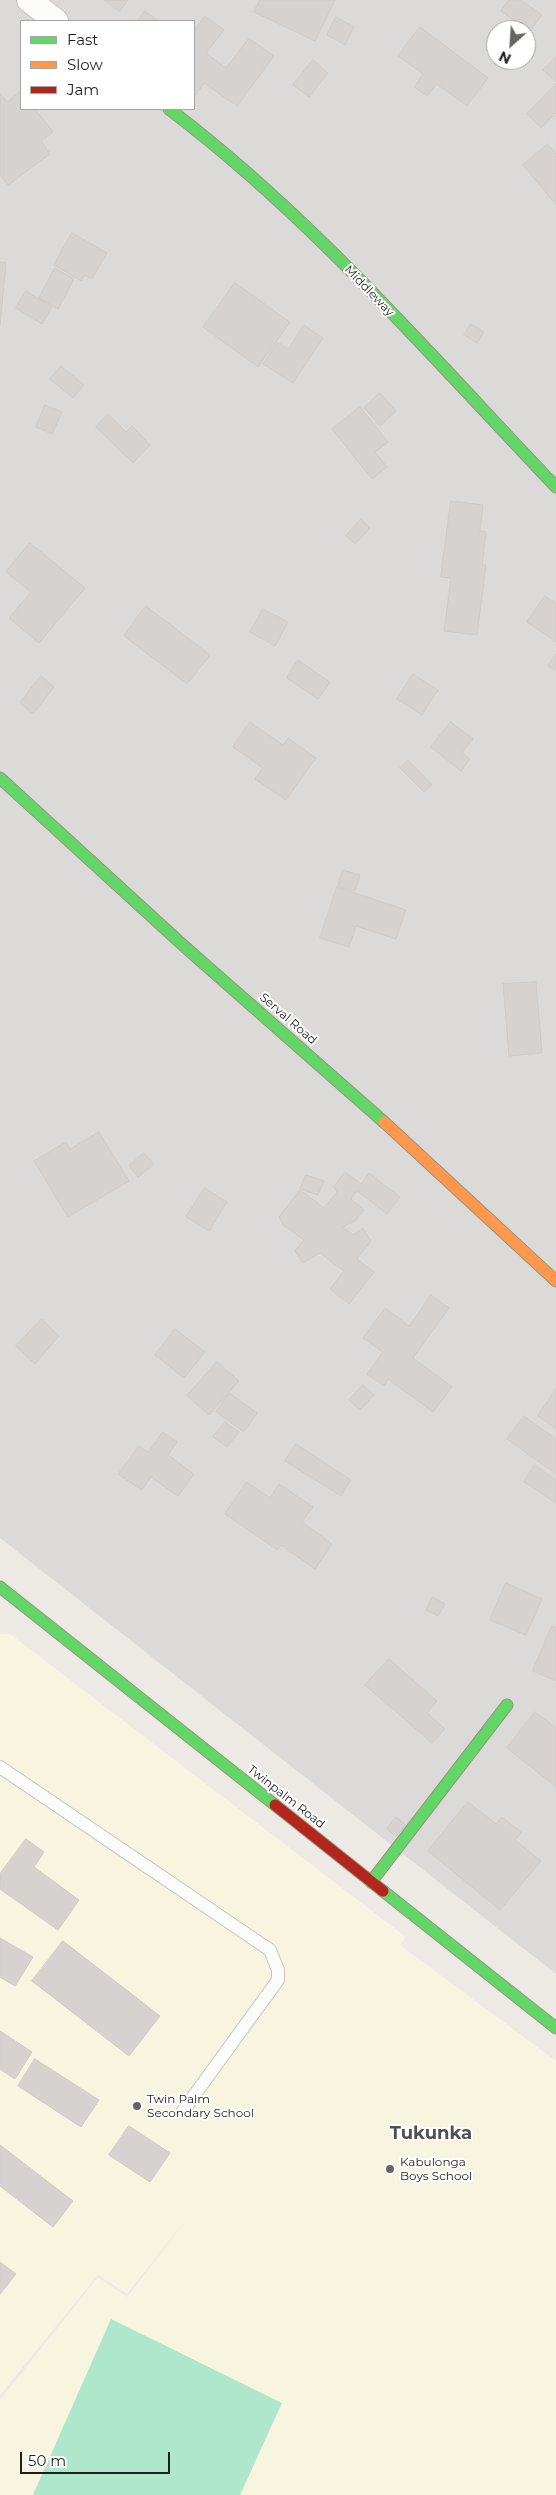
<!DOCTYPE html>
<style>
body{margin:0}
#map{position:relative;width:556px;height:2495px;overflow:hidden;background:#edeae6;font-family:Montserrat,sans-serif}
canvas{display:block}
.legend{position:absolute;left:20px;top:20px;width:175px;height:90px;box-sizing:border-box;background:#fff;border:1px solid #a5a5a5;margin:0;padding:6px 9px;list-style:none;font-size:15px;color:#1e1e1e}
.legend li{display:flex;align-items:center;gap:10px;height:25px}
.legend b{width:25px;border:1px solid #a5a5a5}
.north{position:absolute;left:486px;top:20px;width:50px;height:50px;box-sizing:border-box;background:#fff;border:1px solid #a5a5a5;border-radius:50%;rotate:206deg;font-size:14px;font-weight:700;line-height:20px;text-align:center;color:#1e1e1e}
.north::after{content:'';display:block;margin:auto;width:18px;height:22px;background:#666564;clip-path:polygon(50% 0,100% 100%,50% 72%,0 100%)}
.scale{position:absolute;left:20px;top:2452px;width:150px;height:22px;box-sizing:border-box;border:2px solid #1e1e1e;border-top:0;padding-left:6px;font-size:15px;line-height:18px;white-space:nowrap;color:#1e1e1e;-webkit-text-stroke:4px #fff;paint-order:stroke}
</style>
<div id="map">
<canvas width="556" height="2495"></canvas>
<ul class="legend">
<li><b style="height:6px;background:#63d668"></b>Fast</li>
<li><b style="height:6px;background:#ff974d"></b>Slow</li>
<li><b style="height:6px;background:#b3261e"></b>Jam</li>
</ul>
<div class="north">N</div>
<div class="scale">50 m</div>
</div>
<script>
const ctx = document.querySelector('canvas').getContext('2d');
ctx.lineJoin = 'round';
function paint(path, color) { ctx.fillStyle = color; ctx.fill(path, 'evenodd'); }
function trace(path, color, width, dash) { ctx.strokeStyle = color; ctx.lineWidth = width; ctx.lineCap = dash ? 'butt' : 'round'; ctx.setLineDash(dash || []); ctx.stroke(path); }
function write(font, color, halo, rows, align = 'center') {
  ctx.font = font + ' Montserrat,sans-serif'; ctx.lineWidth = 4; ctx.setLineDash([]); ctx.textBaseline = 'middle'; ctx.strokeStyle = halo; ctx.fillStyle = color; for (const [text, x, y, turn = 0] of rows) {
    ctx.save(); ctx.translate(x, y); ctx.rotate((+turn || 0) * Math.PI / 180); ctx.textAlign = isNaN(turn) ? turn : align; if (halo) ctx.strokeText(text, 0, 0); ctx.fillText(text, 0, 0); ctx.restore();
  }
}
paint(new Path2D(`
 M0 0H556V1974L0 1538ZM21 21H194V109H21ZM496 30H526V60H496Z`), '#dcdad8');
paint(new Path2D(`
 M0 1634H10L406 1937 400 1945 556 2061V2495H0V2400L98 2277 127 2297 190 2215 127 2294 98 2275 0 2395Z`), '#f7f4e0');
paint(new Path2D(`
 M111 2319 282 2403 240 2495H33Z`), '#aee7cc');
const building = new Path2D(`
 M104 0H128L120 11Z
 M260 0H335L315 41 254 12Z
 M509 0H521L542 15 529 32 501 11Z
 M145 11 159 21H138Z
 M205 16 224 30 206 53 226 68 249 38 274 56 237 106 204 83 196 95 194 94V31Z
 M336 17 354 27 345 45 327 35Z
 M420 27 488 78 467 106 437 84 427 96 414 87 423 74 398 56Z
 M556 57V82L543 70Z
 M313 60 328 73 309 97 293 85Z
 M556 84V113L541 128 527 114Z
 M21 91V109H35L53 132 41 141 50 154 8 185 0 175V93L7 102Z
 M548 144 556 154V205L523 165Z
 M72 233 107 253 92 279 85 275 81 281 54 265Z
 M0 262 6 263 0 325Z
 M55 268 74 279 58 309 39 298Z
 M235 283 290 322 258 367 203 327Z
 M26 291 52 307 42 324 16 308Z
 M471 324 484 332 477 343 464 335Z
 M304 325 323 338 293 383 263 364 278 342 288 349Z
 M61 366 84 385 73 398 50 379Z
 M380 393 396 411 380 426 364 408Z
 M45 405 62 412 52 434 36 427Z
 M360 407 388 442 375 452 387 467 372 479 332 429Z
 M108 414 126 432 132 426 150 445 133 463 96 427Z
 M451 501 483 505 480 531 486 532 482 565H486L477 635 444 631 451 578 441 577Z
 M361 519 370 528 355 544 346 536Z
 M30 543 85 588 39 643 9 618 31 592 6 572Z
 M545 596 556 603V642L527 622Z
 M146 606 210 655 187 684 124 636Z
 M263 609 288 622 275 646 250 632Z
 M556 654V671L548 666Z
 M298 660 330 682 318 699 287 678Z
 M413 674 438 690 422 715 397 699Z
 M41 676 54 687 33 714 20 703Z
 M250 722 283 745 288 738 316 758 286 800 255 779 263 768 233 747Z
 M451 722 473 739 462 753 470 759 461 771 431 747Z
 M408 760 432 785 424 792 400 768Z
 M343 870 360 875 355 891 338 886Z
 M337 887 406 910 396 939 356 926 349 947 320 938Z
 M536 982 542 1053 509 1056 503 984Z
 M99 1132 129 1181 68 1217 34 1161 66 1142 70 1149Z
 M144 1153 154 1164 138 1177 129 1166Z
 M345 1172 361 1184 369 1173 400 1197 387 1214 357 1191 351 1199 364 1210 356 1220 343 1227 353 1235 363 1228 371 1241 357 1259 374 1272 349 1304 330 1289 344 1271 320 1253 303 1263 295 1251 304 1240 283 1225 279 1217 300 1190 324 1208 337 1192 334 1187Z
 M306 1175 324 1181 318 1195 300 1189Z
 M205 1188 227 1202 209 1231 186 1217Z
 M431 1295 449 1308 413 1358 452 1387 433 1412 388 1379 384 1386 367 1374 383 1352 363 1338 385 1308 409 1326Z
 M42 1319 59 1336 35 1364 16 1346Z
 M175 1329 205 1352 184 1378 155 1355Z
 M217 1362 239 1381 209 1415 187 1396Z
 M363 1385 374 1395 360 1410 349 1400Z
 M556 1389V1429L538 1416Z
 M230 1393 257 1413 244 1432 216 1412Z
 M524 1416 556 1439V1474L507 1439Z
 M225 1422 239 1432 227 1447 213 1437Z
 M163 1432 177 1442 168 1455 194 1474 178 1496 151 1477 142 1490 118 1474 139 1446 148 1452Z
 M296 1444 351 1480 341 1496 285 1461Z
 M535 1465 556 1480V1503L524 1482Z
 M247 1482 270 1498 279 1484 313 1507 302 1522 332 1544 315 1569 281 1545 277 1550 225 1514Z
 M506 1583 542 1599 526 1635 490 1620Z
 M433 1597 445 1604 438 1616 426 1610Z
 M552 1626 556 1628V1681L533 1671Z
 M389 1659 437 1701 427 1713 445 1729 432 1743 365 1685Z
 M535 1712 556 1728V1787L507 1748Z
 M468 1802 496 1824 502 1817 521 1832 515 1840 541 1861 500 1910 428 1851Z
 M396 1817 406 1825 396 1836 387 1829Z
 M26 1839 44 1852 34 1867 79 1900 58 1930 0 1889V1874Z
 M0 1938 33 1957 15 1986 0 1977Z
 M63 1941 160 2016 129 2056 32 1981Z
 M0 2031 32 2052 15 2079 0 2069Z
 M35 2059 99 2100 81 2127 18 2086Z
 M129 2126 170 2153 150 2182 109 2155Z
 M0 2145 73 2201 53 2227 0 2186Z
 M0 2262 16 2274 0 2294Z`);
paint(building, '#d5d2cf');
trace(building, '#d0cbc7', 1);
const lane = new Path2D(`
 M0 1767 270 1950 278 1970V1980L182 2112`);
const street = new Path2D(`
 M29 0 56 21`);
const fast = new Path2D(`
 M169 109C312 217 432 357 556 487
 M0 778 185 947 384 1122
 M0 1587 275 1805
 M371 1882 507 1705
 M383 1891 556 2028`);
const slow = new Path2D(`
 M384 1122 556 1281`);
const jam = new Path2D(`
 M275 1805 383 1891`);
trace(lane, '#c5c4c2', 14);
trace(street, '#c5c4c2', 26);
trace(fast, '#97967d', 13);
trace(slow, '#97967d', 13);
trace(jam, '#97967d', 13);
trace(lane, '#fcfcfb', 12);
trace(street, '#fcfcfb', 24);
trace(fast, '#63d668', 11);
trace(slow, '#ff974d', 11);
trace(jam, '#b3261e', 11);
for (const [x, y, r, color] of [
 [137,2106,5,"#666564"],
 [390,2169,5,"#666564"]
]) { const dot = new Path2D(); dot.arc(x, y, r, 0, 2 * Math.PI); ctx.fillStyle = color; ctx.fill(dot); trace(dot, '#fff', 2); }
write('12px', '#1e1e1e', '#fff', [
 ["Middleway",369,291,46],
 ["Serval Road",288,1019,41],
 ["Twinpalm Road",286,1797,38]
]);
write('12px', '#1e1e1e', '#fff', [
 ["Twin Palm",147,2099],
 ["Secondary School",147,2113],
 ["Kabulonga",400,2162],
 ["Boys School",400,2176]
], 'left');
write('bold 18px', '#515151', '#fff', [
 ["Tukunka",431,2134]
]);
</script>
